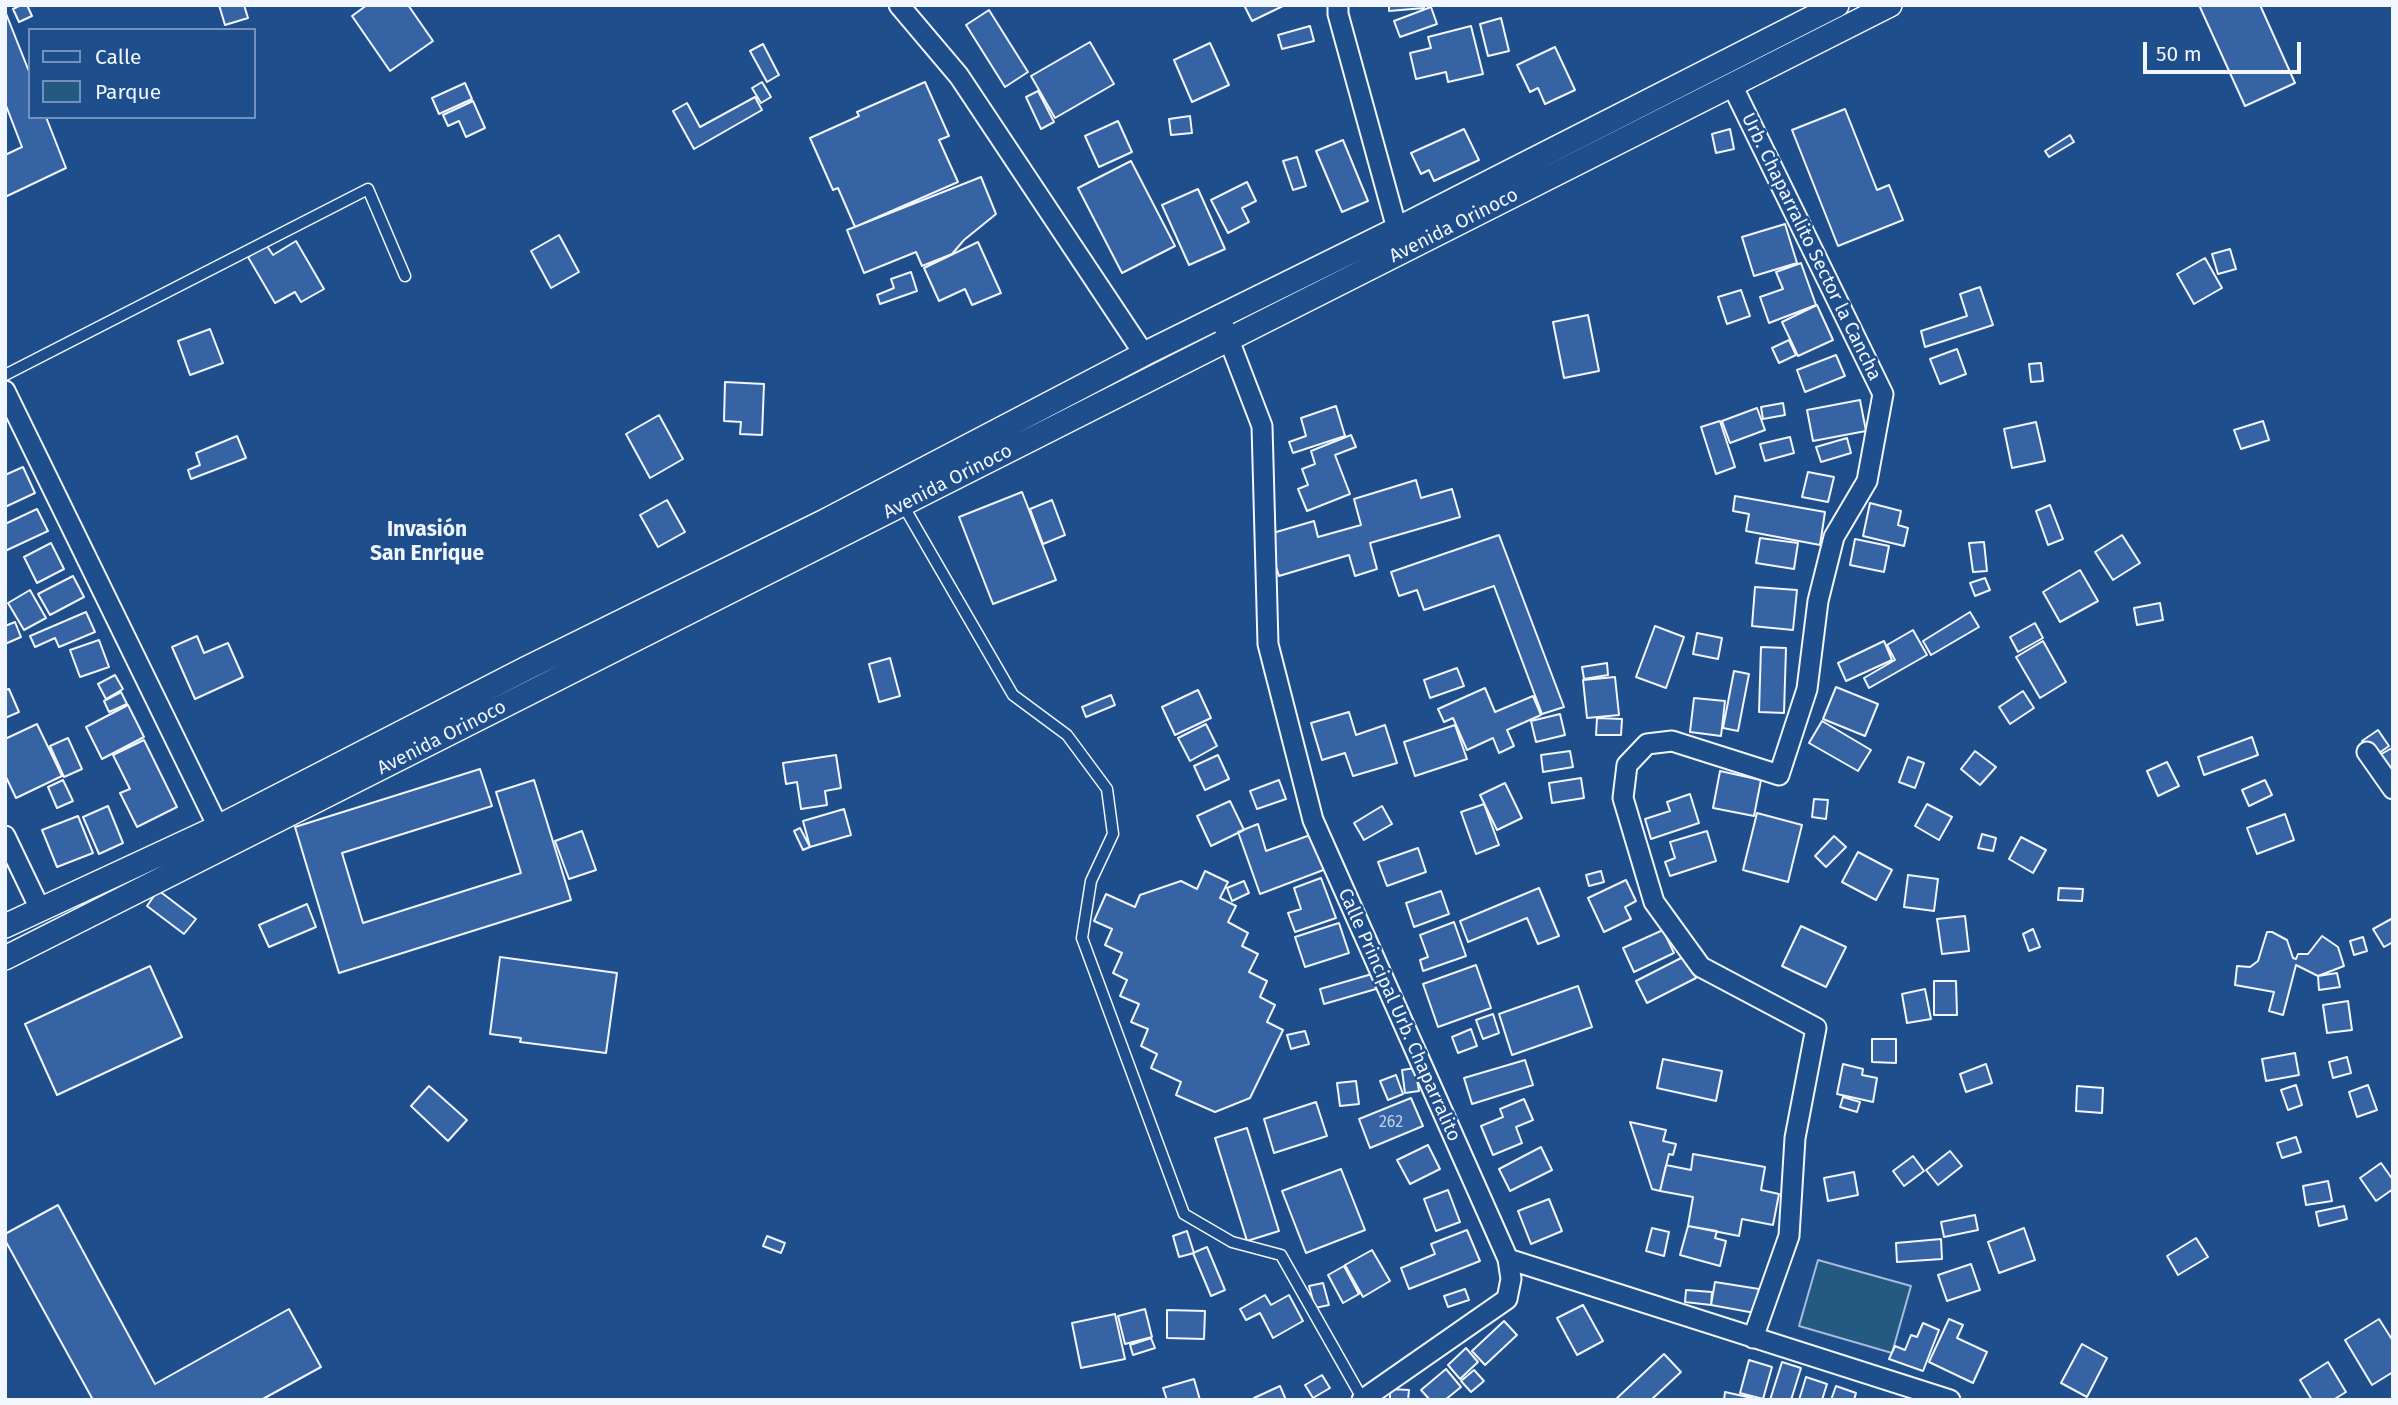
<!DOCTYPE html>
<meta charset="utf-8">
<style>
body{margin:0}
#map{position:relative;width:2398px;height:1405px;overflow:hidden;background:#1f4e8c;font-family:"Fira Sans",sans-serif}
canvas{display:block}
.frame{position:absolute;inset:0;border:7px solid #f2f6ff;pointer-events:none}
.legend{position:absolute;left:28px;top:28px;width:228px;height:91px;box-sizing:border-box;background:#1f4e8c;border:2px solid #7391ba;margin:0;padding:9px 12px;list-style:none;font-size:21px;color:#f2f6ff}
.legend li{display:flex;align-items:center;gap:14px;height:35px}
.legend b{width:35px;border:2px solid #7391ba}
.scale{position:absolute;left:2143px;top:42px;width:158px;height:32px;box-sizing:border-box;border:4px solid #f2f6ff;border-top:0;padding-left:9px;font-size:21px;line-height:24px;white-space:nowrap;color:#f2f6ff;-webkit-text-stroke:5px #1f4e8c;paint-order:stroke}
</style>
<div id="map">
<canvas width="2398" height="1405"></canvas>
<div class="frame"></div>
<ul class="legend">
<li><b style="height:9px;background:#1f4e8c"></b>Calle</li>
<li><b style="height:19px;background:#245a82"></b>Parque</li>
</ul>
<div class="scale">50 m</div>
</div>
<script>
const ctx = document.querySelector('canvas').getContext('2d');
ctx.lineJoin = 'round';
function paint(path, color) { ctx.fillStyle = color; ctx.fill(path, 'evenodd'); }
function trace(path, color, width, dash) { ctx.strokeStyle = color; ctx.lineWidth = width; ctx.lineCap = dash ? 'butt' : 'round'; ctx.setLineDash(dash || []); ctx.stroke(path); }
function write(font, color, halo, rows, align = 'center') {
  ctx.font = font + ' "Fira Sans",sans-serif'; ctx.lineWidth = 5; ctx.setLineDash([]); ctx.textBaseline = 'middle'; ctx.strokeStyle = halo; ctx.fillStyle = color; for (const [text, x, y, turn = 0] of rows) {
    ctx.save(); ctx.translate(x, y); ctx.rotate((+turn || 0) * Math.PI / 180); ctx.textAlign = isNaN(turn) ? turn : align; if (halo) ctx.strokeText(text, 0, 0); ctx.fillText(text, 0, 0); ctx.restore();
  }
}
const green = new Path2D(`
 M1818 1260 1911 1286 1892 1353 1799 1326Z`);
paint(green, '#245a82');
trace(green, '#a8bbd7', 2);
const building = new Path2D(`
 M21 5H27L32 16 19 22 13 9Z
 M219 5H244L248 18 225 25Z
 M367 5H408L433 41 390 71 352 16Z
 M1244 5H1285L1252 21Z
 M1389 5H1424V8L1389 11Z
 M2199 5H2260L2295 83 2245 106Z
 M1431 7 1437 24 1400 37 1394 21Z
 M989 10 1028 72 1005 87 966 25Z
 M5 11 30 74V117H46L66 168 5 197V155L22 147 5 103Z
 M1501 18 1509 51 1488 56 1480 24Z
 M1310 26 1314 41 1282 49 1278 35Z
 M1471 26 1483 74 1448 82 1446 72 1416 79 1410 53 1431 48 1428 37Z
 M1090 42 1114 84 1055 118 1031 76Z
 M1210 43 1229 85 1192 102 1174 60Z
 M763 44 779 75 767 82 750 51Z
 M1555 47 1575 90 1545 104 1538 88 1530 92 1517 65Z
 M762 82 771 97 761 103 752 88Z
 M925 82 949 136 939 140 958 182 855 227 838 188 833 190 810 138 859 116 857 112Z
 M465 83 472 99 439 114 432 98Z
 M1038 91 1054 122 1041 129 1026 97Z
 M755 97 762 110 694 149 673 111 687 103 700 127Z
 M473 101 485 128 466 137 459 121 448 126 443 115Z
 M1845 109 1877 190 1889 185 1903 220 1838 246 1792 130Z
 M1190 116 1192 133 1171 135 1169 119Z
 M1118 121 1132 152 1099 167 1085 136Z
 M1464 129 1479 160 1434 181 1429 170 1421 174 1411 153Z
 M1730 129 1734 149 1716 153 1712 134Z
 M2070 135 2074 142 2049 157 2045 151Z
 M1343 140 1368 201 1342 212 1316 151Z
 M1297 157 1306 186 1293 190 1283 161Z
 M1131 161 1175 246 1122 273 1078 188Z
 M981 177 996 214 964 240 952 254 922 266 916 252 864 273 847 230Z
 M1247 182 1256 201 1242 208 1249 222 1228 233 1211 200Z
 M1198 189 1225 249 1189 265 1162 205Z
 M1785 224 1797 263 1754 276 1742 237Z
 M559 235 579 272 551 288 531 251Z
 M296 241 324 289 301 302 295 292 275 303 248 257 267 246 273 255Z
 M978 242 1001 293 972 305 965 289 939 301 924 268Z
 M2230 249 2236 269 2218 274 2212 254Z
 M2205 258 2222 288 2194 304 2177 274Z
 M1801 263 1816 305 1769 323 1760 297 1783 289 1776 272Z
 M911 272 917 291 880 304 877 295 894 288 891 279Z
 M1980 287 1993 325 1925 347 1921 331 1967 316 1960 294Z
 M1741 290 1750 316 1727 324 1718 297Z
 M1817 305 1833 340 1798 356 1782 322Z
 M1588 315 1599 371 1564 378 1553 322Z
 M210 329 223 363 190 375 178 341Z
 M1789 340 1796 355 1779 363 1772 348Z
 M1957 349 1966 374 1940 384 1930 359Z
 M1836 355 1845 376 1805 392 1797 370Z
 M2041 363 2043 381 2031 382 2029 364Z
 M725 382 764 384 762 435 740 434 741 422 724 421Z
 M1860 400 1866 431 1813 441 1807 410Z
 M1783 403 1785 415 1763 419 1761 407Z
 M1336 406 1345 436 1293 453 1289 442 1306 436 1301 418Z
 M1757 408 1765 430 1730 443 1722 421Z
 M659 415 683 459 650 478 626 434Z
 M1720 421 1735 467 1716 474 1701 427Z
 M2263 421 2269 440 2241 449 2234 430Z
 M2036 422 2045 461 2012 468 2004 429Z
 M1351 435 1356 447 1335 455 1350 494 1307 511 1298 489 1308 485 1302 469 1315 464 1311 451Z
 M237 436 246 458 191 479 188 470 200 465 196 453Z
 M1790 437 1794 453 1765 461 1760 444Z
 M1847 438 1851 453 1821 462 1816 447Z
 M23 467 35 493 5 507V475Z
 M1808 472 1834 477 1828 502 1802 497Z
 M1416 480 1421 498 1452 489 1460 517 1370 543 1377 569 1355 576 1349 555 1279 576 1266 535 1314 521 1318 537 1361 525 1354 499Z
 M1022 492 1056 580 993 604 959 517Z
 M1735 496 1825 512 1820 545 1746 531 1749 514 1733 511Z
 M667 500 685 532 658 547 640 515Z
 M1052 500 1065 535 1043 544 1030 509Z
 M1870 503 1901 511 1898 525 1908 528 1904 546 1863 536Z
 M2050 505 2063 539 2048 545 2036 511Z
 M37 509 48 531 5 551V524Z
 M1499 535 1564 707 1542 714 1494 586 1424 610 1417 590 1399 596 1391 572Z
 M2122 535 2140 563 2113 580 2095 552Z
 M1760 538 1798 543 1794 569 1756 563Z
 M1855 539 1889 546 1884 572 1850 565Z
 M1984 542 1987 571 1973 572 1969 543Z
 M51 543 64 569 37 583 24 557Z
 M2080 570 2098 601 2060 622 2043 592Z
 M73 576 84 597 50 615 38 594Z
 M1985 578 1990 590 1975 596 1970 583Z
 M1755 587 1797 590 1793 630 1752 626Z
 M30 590 46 618 24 630 8 603Z
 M2160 603 2163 620 2137 625 2134 608Z
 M86 612 95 632 59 647 55 638 35 647 30 636Z
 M1970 612 1979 627 1931 655 1923 641Z
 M15 622 21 637 5 644V626Z
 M2035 623 2043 638 2018 652 2010 637Z
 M1655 626 1684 637 1666 688 1636 677Z
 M1913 630 1927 655 1869 688 1864 678 1895 660 1887 645Z
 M1697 633 1722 638 1718 659 1693 654Z
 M197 636 204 653 228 643 243 677 195 699 172 647Z
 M99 640 109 667 80 677 70 650Z
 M1884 641 1892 660 1846 681 1838 663Z
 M2043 641 2066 682 2040 698 2016 657Z
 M1761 647 1786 648 1784 713 1759 712Z
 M890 658 900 696 879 702 869 664Z
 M1607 663 1608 675 1584 679 1582 667Z
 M1457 668 1464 686 1430 698 1424 680Z
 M1734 671 1749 674 1738 731 1723 728Z
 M115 675 123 689 106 699 98 684Z
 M1615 677 1619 715 1587 718 1583 680Z
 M1836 687 1878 704 1865 736 1823 719Z
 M1485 688 1495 712 1533 696 1541 715 1507 730 1514 746 1499 753 1493 738 1467 750 1453 718 1444 722 1438 709Z
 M9 689 19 712 5 718V690Z
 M1198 690 1211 718 1175 735 1162 707Z
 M2023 691 2034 708 2010 724 1999 707Z
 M121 692 127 704 109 712 104 701Z
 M1111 695 1115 705 1086 717 1082 707Z
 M1694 698 1725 701 1721 736 1690 732Z
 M128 705 144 737 102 759 86 727Z
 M1349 712 1356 735 1385 725 1397 763 1353 776 1345 753 1322 760 1311 723Z
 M1560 714 1565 735 1536 742 1531 721Z
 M1597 718 1622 719 1621 735H1596Z
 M1822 721 1871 750 1858 771 1809 743Z
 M37 724 62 776 16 798 5 775V739Z
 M1206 724 1217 746 1190 761 1178 738Z
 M1455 725 1467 759 1415 776 1404 742Z
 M2378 730 2389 746 2372 758 2362 741Z
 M2252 737 2258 755 2204 775 2198 757Z
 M68 738 82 769 64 777 50 746Z
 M144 740 177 807 137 827 120 793 130 789 113 755Z
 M2392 748H2393V776L2369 761Z
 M1570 751 1573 767 1543 772 1541 755Z
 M1975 751 1996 767 1980 785 1961 769Z
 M836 755 841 788 825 791 827 805 801 809 797 782 786 784 783 763Z
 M1218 755 1229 779 1205 790 1194 766Z
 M1908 757 1924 763 1915 788 1899 782Z
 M2167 762 2179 786 2158 796 2147 771Z
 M480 769 492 806 342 853 363 923 521 873 496 792 534 780 571 900 339 973 295 827Z
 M1720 771 1761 780 1754 816 1713 808Z
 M1581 778 1584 798 1552 803 1549 783Z
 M63 780 73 801 57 808 48 787Z
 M1279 780 1286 799 1257 809 1250 791Z
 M2265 780 2272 795 2249 806 2242 790Z
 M1505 783 1522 818 1497 830 1480 795Z
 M1690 794 1699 823 1651 839 1645 819 1670 811 1667 802Z
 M1814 799 1828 800 1826 819 1812 817Z
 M1230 801 1244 830 1211 846 1197 816Z
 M1484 804 1499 845 1476 854 1461 812Z
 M1927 804 1952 817 1939 840 1915 826Z
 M108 806 123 843 99 854 83 817Z
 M1382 806 1392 824 1364 840 1354 823Z
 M844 809 851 835 810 847 803 821Z
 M1757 813 1802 825 1788 882 1743 870Z
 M2285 814 2294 840 2257 854 2247 828Z
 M78 816 93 853 57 867 42 830Z
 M1258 824 1266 851 1313 834 1326 869 1260 894 1238 832Z
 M800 828 810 847 803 850 794 831Z
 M582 831 596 870 569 879 555 841Z
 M1707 831 1716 861 1670 876 1665 862 1675 858 1670 842Z
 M1982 834 1996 838 1993 851 1978 848Z
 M1834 836 1846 847 1826 867 1815 856Z
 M2021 837 2046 850 2033 873 2009 859Z
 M1418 848 1426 872 1387 886 1378 862Z
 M1858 852 1892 870 1876 900 1842 882Z
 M1205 871 1228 882 1220 898 1236 906 1228 922 1248 933 1242 946 1258 954 1249 972 1267 981 1260 997 1275 1005 1267 1022 1283 1030 1250 1098 1215 1112 1176 1095 1181 1082 1151 1068 1157 1054 1141 1046 1148 1029 1131 1022 1139 1004 1120 996 1127 980 1113 973 1122 953 1105 945 1112 929 1094 921 1106 894 1135 907 1140 895 1181 881 1197 889Z
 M1601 871 1604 882 1589 886 1586 875Z
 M1908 875 1938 879 1934 911 1904 907Z
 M1321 878 1336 918 1295 932 1288 913 1301 909 1294 888Z
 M1626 880 1636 901 1625 907 1631 919 1604 932 1588 898Z
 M1244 881 1249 893 1232 901 1227 888Z
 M1539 888 1559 936 1538 944 1527 918 1468 942 1460 921Z
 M2059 888 2083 889 2082 901 2058 900Z
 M158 890 196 919 184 934 147 906Z
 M1441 891 1449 914 1414 927 1406 903Z
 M307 904 316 927 269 947 259 925Z
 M1965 916 1969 951 1942 954 1937 919Z
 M2393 918V942L2384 947 2373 929Z
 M1454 922 1466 956 1423 971 1420 960 1428 957 1420 935Z
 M1339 923 1349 953 1305 967 1295 937Z
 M1801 926 1846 947 1826 987 1782 966Z
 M2033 929 2040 947 2029 951 2023 934Z
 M1663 930 1674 953 1634 972 1623 948Z
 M2267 932H2272L2287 940 2293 958 2296 959 2298 954H2308L2322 936 2338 947 2344 966 2318 976 2296 965 2283 1015 2269 1011 2274 992 2235 985 2237 966 2250 967 2258 961Z
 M2363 937 2367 951 2354 955 2350 941Z
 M1685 956 1696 978 1647 1003 1636 981Z
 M500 957 617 973 606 1053 520 1042 521 1038 490 1034Z
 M1476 965 1491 1008 1438 1027 1423 984Z
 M150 966 182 1037 57 1095 25 1024Z
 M2337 973 2340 987 2319 990 2318 976Z
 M1372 974 1376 989 1324 1004 1320 989Z
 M1934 981H1956L1957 1015H1934Z
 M1578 986 1592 1027 1512 1055 1499 1014Z
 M1925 989 1931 1019 1907 1023 1902 994Z
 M2348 1001 2352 1030 2327 1033 2323 1005Z
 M1493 1014 1499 1033 1483 1039 1476 1020Z
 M1471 1029 1477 1046 1458 1053 1452 1037Z
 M1305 1031 1309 1044 1291 1049 1287 1035Z
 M1872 1039H1896V1063L1872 1062Z
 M2295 1053 2299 1075 2266 1081 2262 1059Z
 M2347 1057 2351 1073 2333 1078 2329 1062Z
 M1663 1059 1722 1071 1716 1101 1657 1088Z
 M1525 1060 1533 1085 1472 1104 1464 1078Z
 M1843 1064 1863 1069 1862 1075 1877 1078 1873 1102 1837 1094Z
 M1986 1064 1992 1083 1966 1092 1960 1074Z
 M1415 1068 1419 1091 1405 1093 1402 1070Z
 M1396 1075 1403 1094 1388 1100 1380 1081Z
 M1356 1081 1359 1104 1340 1106 1337 1083Z
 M2296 1085 2302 1105 2288 1110 2281 1090Z
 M2368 1085 2377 1110 2357 1117 2349 1092Z
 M429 1086 467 1120 448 1141 411 1106Z
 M2077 1086 2103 1088 2102 1113 2076 1111Z
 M1843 1097 1860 1102 1857 1112 1840 1107Z
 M1411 1098 1423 1126 1370 1148 1359 1119Z
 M1524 1099 1533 1120 1516 1127 1522 1143 1493 1155 1481 1126 1503 1117 1500 1109Z
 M1316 1102 1327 1136 1274 1153 1264 1119Z
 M1630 1122 1666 1130 1663 1141 1676 1144 1673 1155 1669 1154 1660 1191 1652 1189Z
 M1247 1128 1279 1231 1247 1241 1215 1138Z
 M2296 1137 2301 1152 2282 1158 2277 1143Z
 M1428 1145 1440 1169 1410 1184 1397 1160Z
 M1541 1147 1552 1170 1510 1191 1499 1169Z
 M1950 1151 1962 1166 1938 1185 1926 1170Z
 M1693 1154 1765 1167 1761 1190 1779 1194 1773 1225 1742 1219 1739 1236 1688 1226 1693 1197 1660 1191 1666 1165 1691 1170Z
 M1913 1156 1924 1171 1904 1186 1893 1171Z
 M2381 1163 2393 1180V1189L2376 1201 2360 1178Z
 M1341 1169 1365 1230 1306 1253 1282 1191Z
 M1854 1172 1858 1195 1828 1201 1824 1178Z
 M2328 1181 2332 1201 2306 1205 2303 1186Z
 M1448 1190 1460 1222 1436 1231 1424 1199Z
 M1549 1199 1562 1231 1531 1244 1518 1211Z
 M58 1205 155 1384 289 1309 321 1367 261 1400H93L5 1240V1234Z
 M2344 1206 2347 1219 2319 1226 2316 1212Z
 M1975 1215 1978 1230 1944 1237 1941 1222Z
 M1688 1226 1717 1231 1715 1238 1726 1241 1720 1266 1680 1255Z
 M1652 1228 1669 1232 1664 1256 1646 1251Z
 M2024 1228 2035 1260 1999 1273 1988 1242Z
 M1467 1230 1480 1261 1409 1289 1401 1268 1435 1254 1431 1244Z
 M1187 1231 1194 1253 1179 1257 1173 1236Z
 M767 1236 785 1243 781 1253 763 1246Z
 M2196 1238 2208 1257 2178 1275 2167 1256Z
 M1941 1239 1942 1259 1897 1262 1896 1243Z
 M1207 1247 1225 1290 1211 1296 1193 1253Z
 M1372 1250 1390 1281 1363 1297 1345 1265Z
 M1971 1264 1980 1290 1947 1301 1938 1275Z
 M1344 1266 1359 1294 1343 1303 1328 1275Z
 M1715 1282 1759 1289 1755 1313 1711 1305Z
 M1323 1283 1329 1305 1315 1308 1309 1286Z
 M1465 1289 1469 1300 1448 1307 1444 1296Z
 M1686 1290 1712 1292 1711 1305 1685 1302Z
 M1265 1295 1271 1305 1289 1295 1303 1321 1273 1338 1260 1313 1246 1320 1240 1309Z
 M1583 1305 1603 1341 1577 1355 1557 1318Z
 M1145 1309 1152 1337 1125 1344 1118 1316Z
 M1167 1310 1205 1311 1204 1339 1167 1338Z
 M1115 1314 1125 1359 1081 1368 1072 1323Z
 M1949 1319 1963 1325 1957 1338 1987 1352 1973 1383 1929 1362Z
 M2379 1319 2393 1341V1372L2372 1385 2345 1340Z
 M1504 1321 1517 1335 1485 1365 1472 1351Z
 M1923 1323 1939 1330 1923 1371 1889 1359 1895 1346 1905 1350 1911 1335 1917 1337Z
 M1151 1338 1155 1348 1133 1355 1130 1345Z
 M2082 1344 2107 1358 2087 1397 2061 1383Z
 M1466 1348 1478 1362 1460 1379 1448 1365Z
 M1664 1354 1681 1372 1651 1400H1615Z
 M1749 1360 1772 1367 1763 1399 1740 1393Z
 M1782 1362 1801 1368 1791 1400H1770Z
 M2328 1362 2346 1392 2333 1400H2312L2300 1380Z
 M1446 1369 1461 1387 1445 1400H1430L1421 1390Z
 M1474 1370 1484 1381 1471 1392 1461 1381Z
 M1322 1375 1330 1388 1313 1398 1305 1385Z
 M1806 1377 1827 1384 1822 1400H1799Z
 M1194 1379 1200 1400H1167L1163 1388Z
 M1280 1386 1286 1400H1255L1254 1398Z
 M1836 1386 1856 1393 1854 1400H1831Z
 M1390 1389 1409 1390 1408 1400H1390Z
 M1725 1392 1752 1398V1400H1724Z`);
paint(building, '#3563a3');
trace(building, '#f2f6ff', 2);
const service = new Path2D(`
 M5 375 368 189 405 276
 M903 505 1013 695 1067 735 1107 789 1113 834 1091 881 1082 938 1184 1214 1232 1242 1281 1255 1362 1398`);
const minor = new Path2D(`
 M899 5 959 76 1144 354
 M1338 5V14L1397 229
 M1732 85 1883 394 1867 481 1834 537 1818 601 1807 689 1779 775 1672 741 1647 744 1627 765 1623 798 1654 902 1701 967 1816 1028 1795 1138 1789 1236 1753 1338
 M1224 327 1262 426 1268 644 1313 820 1508 1259 1950 1400
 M5 391 224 839
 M2367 752 2393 789
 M5 836 40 909
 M1362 1400 1507 1299 1511 1279 1508 1259`);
const tertiary = new Path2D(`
 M5 926 218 827 525 669 825 521 1144 354 1397 229 1837 5
 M5 958 1890 5`);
trace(service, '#f2f6ff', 13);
trace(minor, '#f2f6ff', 23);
trace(tertiary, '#f2f6ff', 26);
trace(service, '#1f4e8c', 10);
trace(minor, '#1f4e8c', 19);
trace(tertiary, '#1f4e8c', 23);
write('16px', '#c3d1e8', null, [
 ["262",1391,1123]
]);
write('19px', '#f2f6ff', '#1f4e8c', [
 ["Avenida Orinoco",1454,226,-27],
 ["Urb. Chaparralito Sector la Cancha",1811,247,64],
 ["Avenida Orinoco",948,482,-27],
 ["Avenida Orinoco",442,738,-27],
 ["Calle Principal Urb. Chaparralito",1399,1015,66]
]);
write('bold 21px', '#f2f6ff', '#1f4e8c', [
 ["Invasión",427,530],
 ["San Enrique",427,554]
]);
</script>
